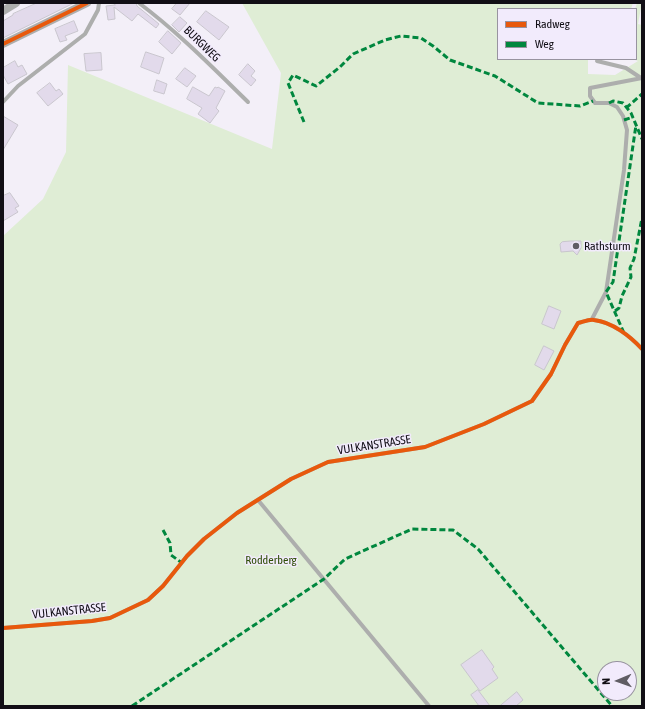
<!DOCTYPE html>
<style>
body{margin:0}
#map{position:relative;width:645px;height:709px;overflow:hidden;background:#f3eff8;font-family:"Asap Condensed",sans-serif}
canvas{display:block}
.frame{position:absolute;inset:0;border:4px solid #110e15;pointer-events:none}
.legend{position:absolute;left:497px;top:8px;width:140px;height:52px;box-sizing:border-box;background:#f2ebfc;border:1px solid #9893a0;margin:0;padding:5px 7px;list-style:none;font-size:12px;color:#110e15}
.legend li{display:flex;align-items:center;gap:8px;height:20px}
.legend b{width:20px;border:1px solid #9893a0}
.north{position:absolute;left:597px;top:661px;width:40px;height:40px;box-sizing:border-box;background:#f2ebfc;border:1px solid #9893a0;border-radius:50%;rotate:268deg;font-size:11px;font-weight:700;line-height:16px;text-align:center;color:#110e15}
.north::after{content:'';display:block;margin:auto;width:14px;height:18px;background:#605d64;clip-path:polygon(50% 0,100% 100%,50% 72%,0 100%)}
</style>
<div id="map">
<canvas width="645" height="709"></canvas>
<div class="frame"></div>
<ul class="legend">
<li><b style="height:5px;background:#e8590c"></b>Radweg</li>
<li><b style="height:5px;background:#00873e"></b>Weg</li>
</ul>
<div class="north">N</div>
</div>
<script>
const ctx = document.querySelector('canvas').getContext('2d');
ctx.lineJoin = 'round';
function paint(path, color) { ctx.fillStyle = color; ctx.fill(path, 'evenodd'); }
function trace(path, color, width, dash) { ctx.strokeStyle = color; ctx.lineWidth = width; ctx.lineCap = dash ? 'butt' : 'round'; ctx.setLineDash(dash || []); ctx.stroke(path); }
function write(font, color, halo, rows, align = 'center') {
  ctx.font = font + ' "Asap Condensed",sans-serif'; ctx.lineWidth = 3; ctx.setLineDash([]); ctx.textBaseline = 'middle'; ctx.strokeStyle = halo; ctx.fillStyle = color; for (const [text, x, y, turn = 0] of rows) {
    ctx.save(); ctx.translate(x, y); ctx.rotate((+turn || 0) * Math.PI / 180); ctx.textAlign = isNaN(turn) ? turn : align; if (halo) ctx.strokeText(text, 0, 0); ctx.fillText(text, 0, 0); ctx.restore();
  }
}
paint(new Path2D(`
 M242 3H633L631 9H498V59H588V74L615 75 638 61 632 59H636L635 9 637 3H642L638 24 642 25V706H3V236L43 199 66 152 68 65 272 149 281 73ZM605 669H629V693H605Z`), '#dfedd5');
const building = new Path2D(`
 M37 3H74L3 38V21L13 15V14Z
 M113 3H136L137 6 159 24 156 28 138 14 132 21 114 7 115 19 108 20 106 6 115 5Z
 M177 3H190L180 15 172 9Z
 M206 11 229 27 219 40 197 22Z
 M180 17 187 23 179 32 172 25Z
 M74 21 78 31 65 36 67 40 60 42 55 29Z
 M168 31 181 43 172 54 159 42Z
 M146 52 164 58 159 74 141 67Z
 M101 53 102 70 86 71 84 54Z
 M15 61 18 67 22 65 27 74 8 84 3 75V68Z
 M248 64 255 71 251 76 256 80 251 86 239 75Z
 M185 68 196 76 187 87 176 79Z
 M157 80 167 84 164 94 154 91Z
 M50 83 56 91 59 89 63 94 48 106 37 93Z
 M193 87 209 96 215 87 217 88 218 87 225 91 216 108 219 111 210 123 198 114 202 108 187 99Z
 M3 116 18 125 3 150Z
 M10 193 19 206 15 208 18 212 3 221V196Z
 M571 241H581V248L577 255 573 251 561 252 560 244 562 242Z
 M549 306 561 311 554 329 542 324Z
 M544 346 554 351 544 370 535 365Z
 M482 650 494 667 492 669 498 678 480 691 461 665Z
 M478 690 490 706H479L471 695Z
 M517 692 523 700 516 706H500Z`);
paint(building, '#e2daeb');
trace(building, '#c9c6ce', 1);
trace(new Path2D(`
 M139 3C179 33 213 68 248 102
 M597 61 626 68 641 78
 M3 102 18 86 85 34 98 10 99 3
 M592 319 606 292 624 170 627 130 623 116 617 107 609 103H595L590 96V88L642 78
 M258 500 429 706
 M3 628 92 621 110 618 148 600 163 586 187 556 204 539 237 513 291 479 328 462 425 447 484 424 532 401 551 374 565 345 578 323C583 322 589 319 594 320 612 322 630 336 642 349`), '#adaead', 4);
trace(new Path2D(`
 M3 11 16 3
 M3 44 87 3`), '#adaead', 8);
trace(new Path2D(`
 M609 103 613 101 623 103 631 113 642 139
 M626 108 642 94
 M624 120 633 117
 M304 122 288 83 293 75 316 86 340 67 353 54 385 40 401 36 421 38 433 46 450 60 495 76 538 103 580 106 593 101
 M615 311 619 308 622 296 631 277 630 268 634 259 642 218
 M624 333 606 292 613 282 636 125
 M163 530 170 543 171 555 182 563
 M132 706 324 579 345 559 412 529 453 530 478 549 612 706`), '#00873e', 3, [6, 3]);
trace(new Path2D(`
 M3 44 87 3
 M3 628 92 621 110 618 148 600 163 586 187 556 204 539 237 513 291 479 328 462 425 447 484 424 532 401 551 374 565 345 578 323C583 322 589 319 594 320 612 322 630 336 642 349`), '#e8590c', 4);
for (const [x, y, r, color] of [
 [576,246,4,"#605d64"]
]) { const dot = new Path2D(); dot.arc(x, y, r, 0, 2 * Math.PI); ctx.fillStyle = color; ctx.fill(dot); trace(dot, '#f2ebfc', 1.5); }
write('12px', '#110e15', '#f2ebfc', [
 ["BURGWEG",202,44,44],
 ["VULKANSTRASSE",374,445,-9],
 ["VULKANSTRASSE",69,611,-6]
]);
write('12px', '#110e15', '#f2ebfc', [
 ["Rathsturm",584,246]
], 'left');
write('12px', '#2e4d05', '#f2ebfc', [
 ["Rodderberg",271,560]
]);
</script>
